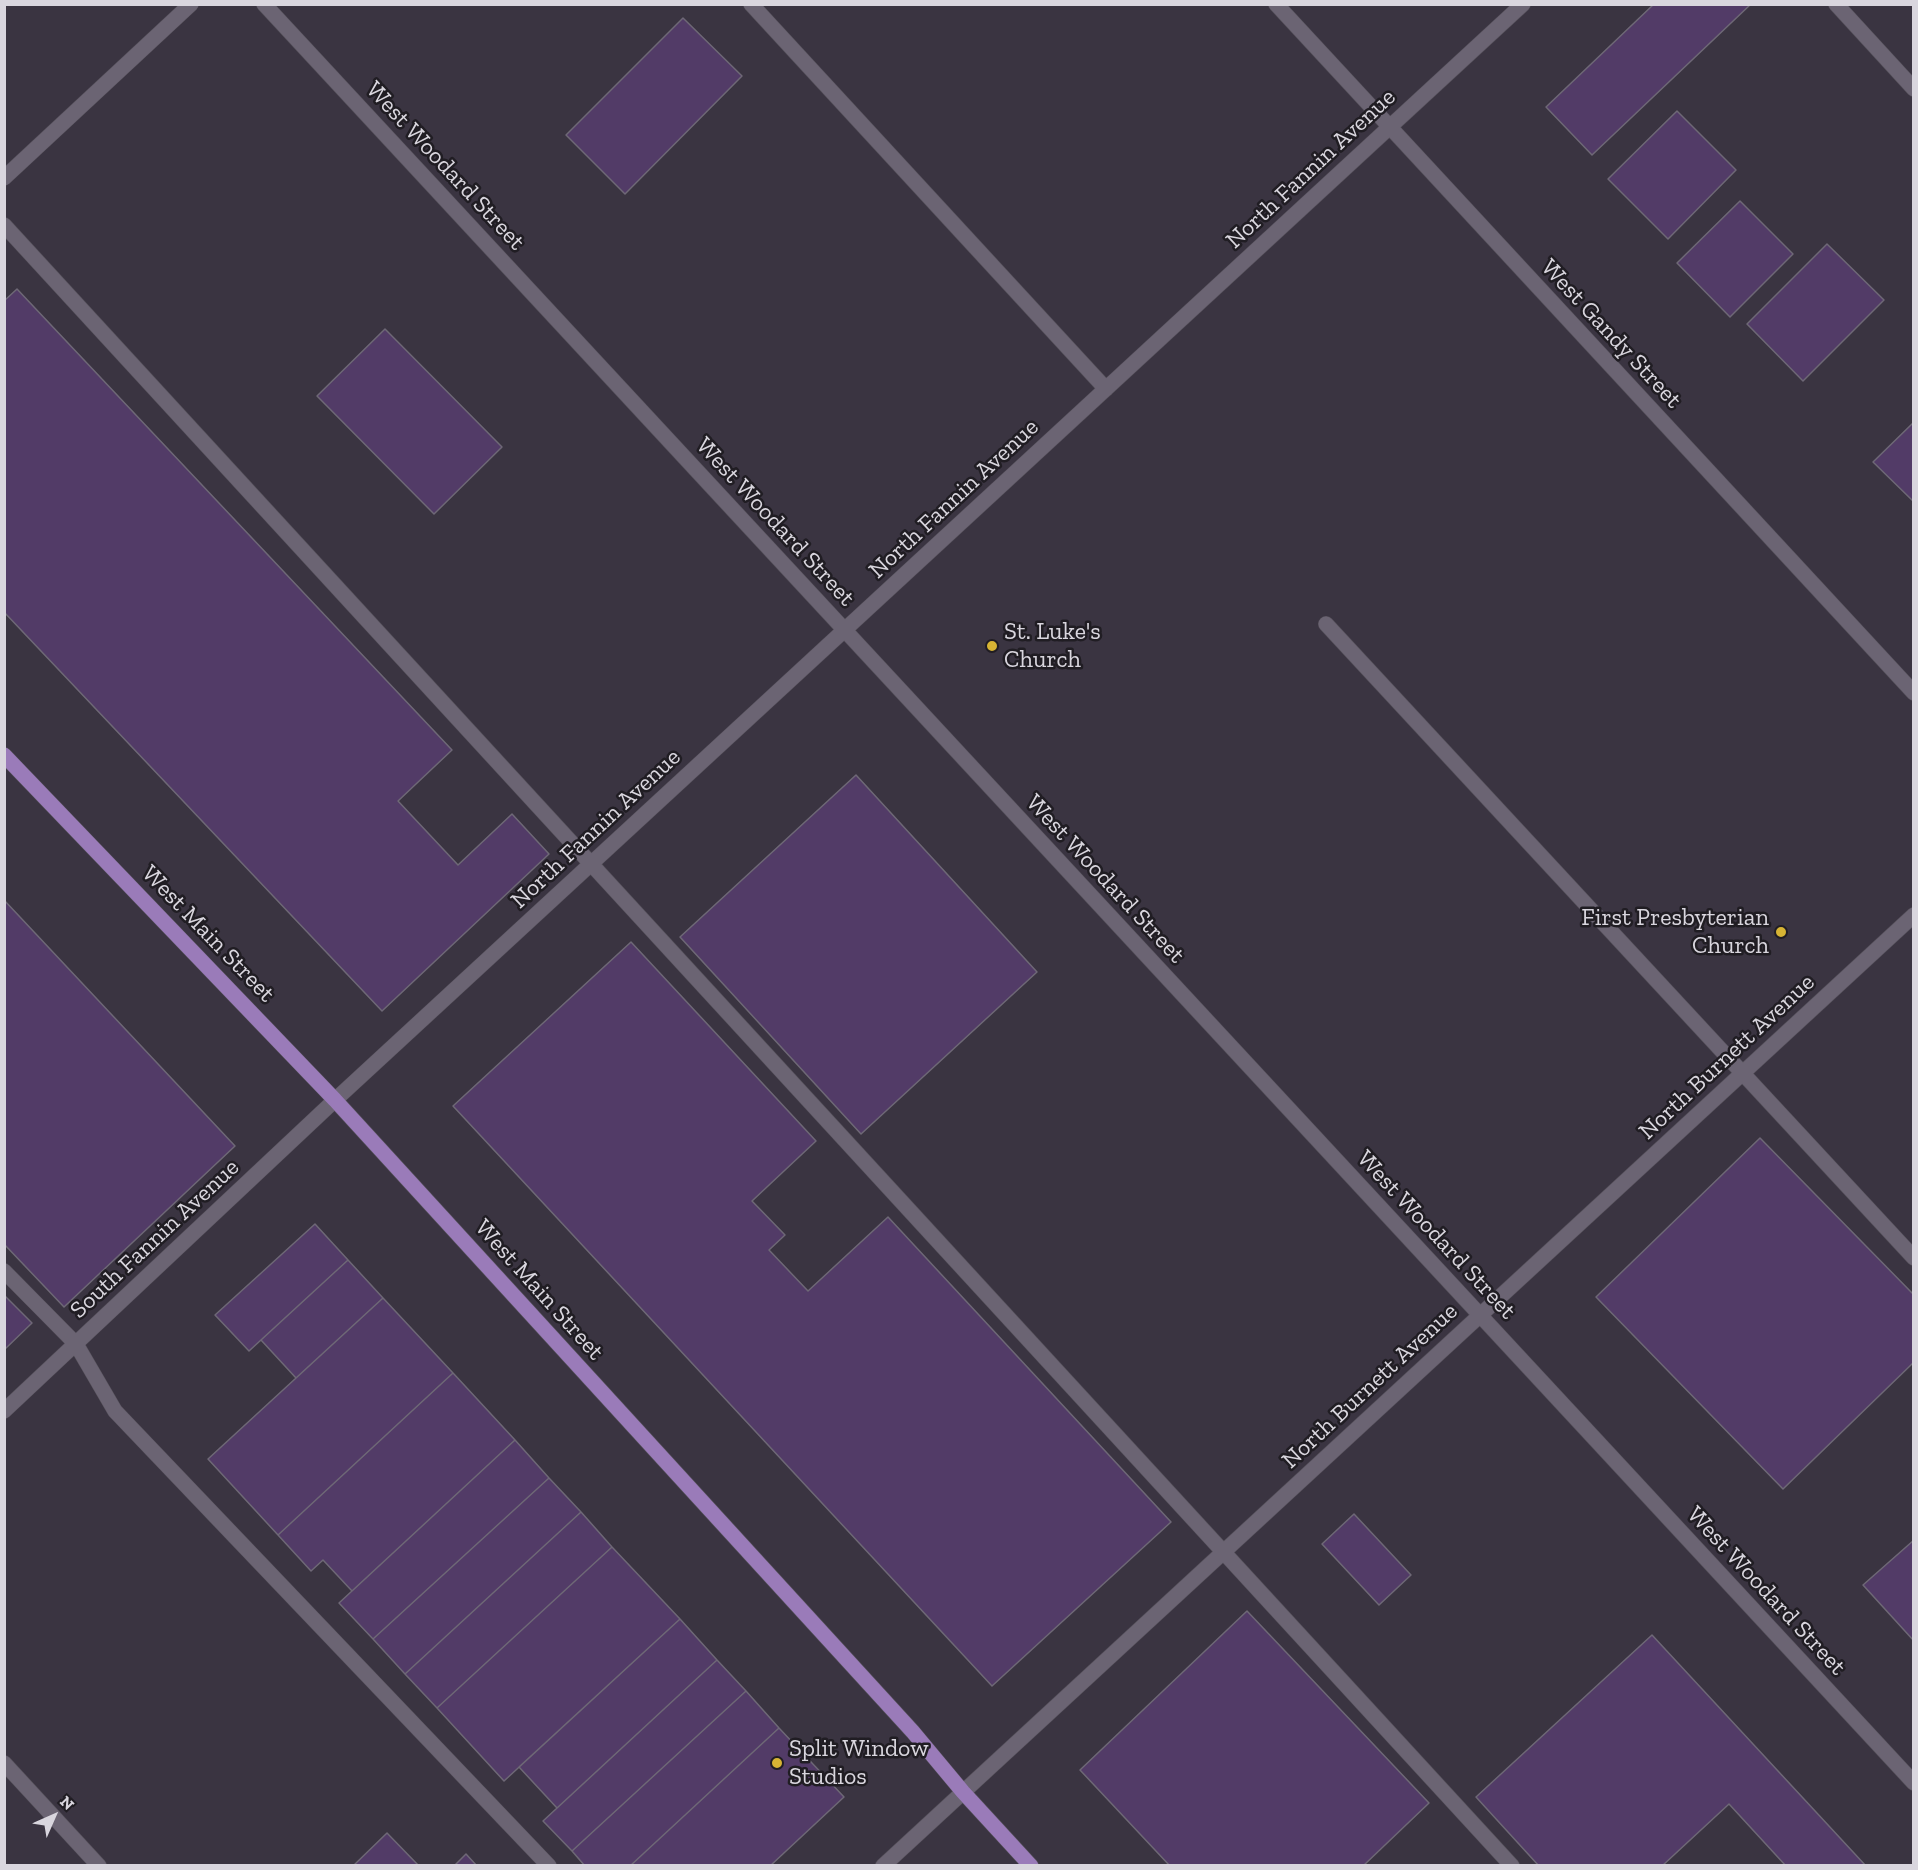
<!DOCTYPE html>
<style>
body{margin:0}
#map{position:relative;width:1918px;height:1870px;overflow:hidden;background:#3a3441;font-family:"Zilla Slab",serif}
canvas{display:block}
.frame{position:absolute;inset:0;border:6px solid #d9d6de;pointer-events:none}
.north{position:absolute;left:24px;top:1786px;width:60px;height:60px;-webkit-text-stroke:4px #201d23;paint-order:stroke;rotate:45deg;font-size:16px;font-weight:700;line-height:24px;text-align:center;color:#d9d6de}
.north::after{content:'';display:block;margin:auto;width:21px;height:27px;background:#d9d6de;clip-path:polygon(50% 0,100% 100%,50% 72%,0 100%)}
</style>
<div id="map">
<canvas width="1918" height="1870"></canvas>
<div class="frame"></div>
<div class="north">N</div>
</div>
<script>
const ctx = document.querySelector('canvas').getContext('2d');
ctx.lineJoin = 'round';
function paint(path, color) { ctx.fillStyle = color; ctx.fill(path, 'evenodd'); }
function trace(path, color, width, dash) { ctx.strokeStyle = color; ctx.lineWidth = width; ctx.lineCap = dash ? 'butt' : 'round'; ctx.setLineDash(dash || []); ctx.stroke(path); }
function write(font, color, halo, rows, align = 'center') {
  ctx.font = font + ' "Zilla Slab",serif'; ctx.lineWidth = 5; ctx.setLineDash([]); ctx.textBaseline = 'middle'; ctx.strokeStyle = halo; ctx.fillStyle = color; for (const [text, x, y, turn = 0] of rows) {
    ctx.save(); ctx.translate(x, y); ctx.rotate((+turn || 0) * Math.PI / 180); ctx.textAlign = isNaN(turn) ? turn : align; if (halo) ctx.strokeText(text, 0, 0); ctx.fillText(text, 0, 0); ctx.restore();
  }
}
const building = new Path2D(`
 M1654 4H1751L1592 155 1546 107Z
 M683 18 742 76 625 194 566 135Z
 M1677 111 1736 170 1668 239 1608 179Z
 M1740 201 1793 254 1730 317 1677 263Z
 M1827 244 1884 300 1803 381 1747 324Z
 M17 289 452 750 398 801 458 865 512 814 549 854 382 1011 4 612V301Z
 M385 329 502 447 434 514 317 396Z
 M1914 422V502L1873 462Z
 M856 775 1037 972 861 1134 680 937Z
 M4 900 235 1146 64 1307 4 1244Z
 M631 942 816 1141 752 1201 785 1235 769 1250 808 1291 888 1217 1171 1522 992 1686 453 1106Z
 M1760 1138 1914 1295V1362L1783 1489 1596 1297Z
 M315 1224 348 1260 249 1351 215 1315Z
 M348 1260 383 1298 296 1378 261 1340Z
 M4 1295 32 1323 4 1350Z
 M383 1298 453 1373 278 1535 208 1459Z
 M453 1373 515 1440 352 1591 323 1560 311 1571 278 1535Z
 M515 1440 549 1478 373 1639 339 1603Z
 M549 1478 581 1512 405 1674 373 1639Z
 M581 1512 612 1547 437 1708 405 1674Z
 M1354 1514 1411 1575 1379 1605 1322 1544Z
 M1914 1540V1641L1863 1585Z
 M612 1547 680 1619 504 1781 437 1708Z
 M1247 1611 1429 1803 1363 1866H1170L1080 1770Z
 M680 1619 717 1660 557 1808 519 1767Z
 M1652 1635 1866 1866H1786L1729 1804 1662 1866H1539L1476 1797Z
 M717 1660 746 1691 572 1851 543 1821Z
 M746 1691 779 1728 630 1866H585L572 1851Z
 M779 1728 844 1797 770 1866H630Z
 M387 1833 419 1866H353Z
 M466 1854 477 1866H454Z`);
paint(building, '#523b67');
trace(building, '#6e6876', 1.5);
const minor = new Path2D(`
 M264 4 1914 1783
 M751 4 1106 389
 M1276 4 1914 693
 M1836 4 1914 89
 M4 178 191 4
 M4 225 1512 1866
 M1326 624 1914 1258
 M4 1271 76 1344 115 1411 549 1866
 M4 1411 335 1100 1523 4
 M4 1763 99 1866
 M883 1866 1914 915`);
const major = new Path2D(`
 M4 755 335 1100 913 1732 963 1792 1031 1866`);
trace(minor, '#55505a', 16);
trace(major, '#55505a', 16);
trace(minor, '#6b6473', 15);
trace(major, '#9a7bb9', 15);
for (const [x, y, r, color] of [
 [992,646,6,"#d7b434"],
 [1781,932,6,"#d7b434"],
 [777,1763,6,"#d7b434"]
]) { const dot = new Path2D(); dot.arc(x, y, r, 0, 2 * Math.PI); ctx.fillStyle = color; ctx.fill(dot); trace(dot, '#201d23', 2); }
write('24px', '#d9d6de', '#201d23', [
 ["West Woodard Street",445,166,47],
 ["North Fannin Avenue",1311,169,-43],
 ["West Gandy Street",1611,334,47],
 ["North Fannin Avenue",954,499,-43],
 ["West Woodard Street",775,522,47],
 ["North Fannin Avenue",596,829,-43],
 ["West Woodard Street",1105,879,47],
 ["West Main Street",208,934,46],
 ["North Burnett Avenue",1727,1057,-43],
 ["West Woodard Street",1436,1235,47],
 ["South Fannin Avenue",155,1239,-43],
 ["West Main Street",539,1290,48],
 ["North Burnett Avenue",1370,1386,-43],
 ["West Woodard Street",1766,1591,47]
]);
write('24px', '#d9d6de', '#201d23', [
 ["St. Luke's",1004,632],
 ["Church",1004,660],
 ["First Presbyterian",1769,918,"right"],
 ["Church",1769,946,"right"],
 ["Split Window",789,1749],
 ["Studios",789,1777]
], 'left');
</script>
